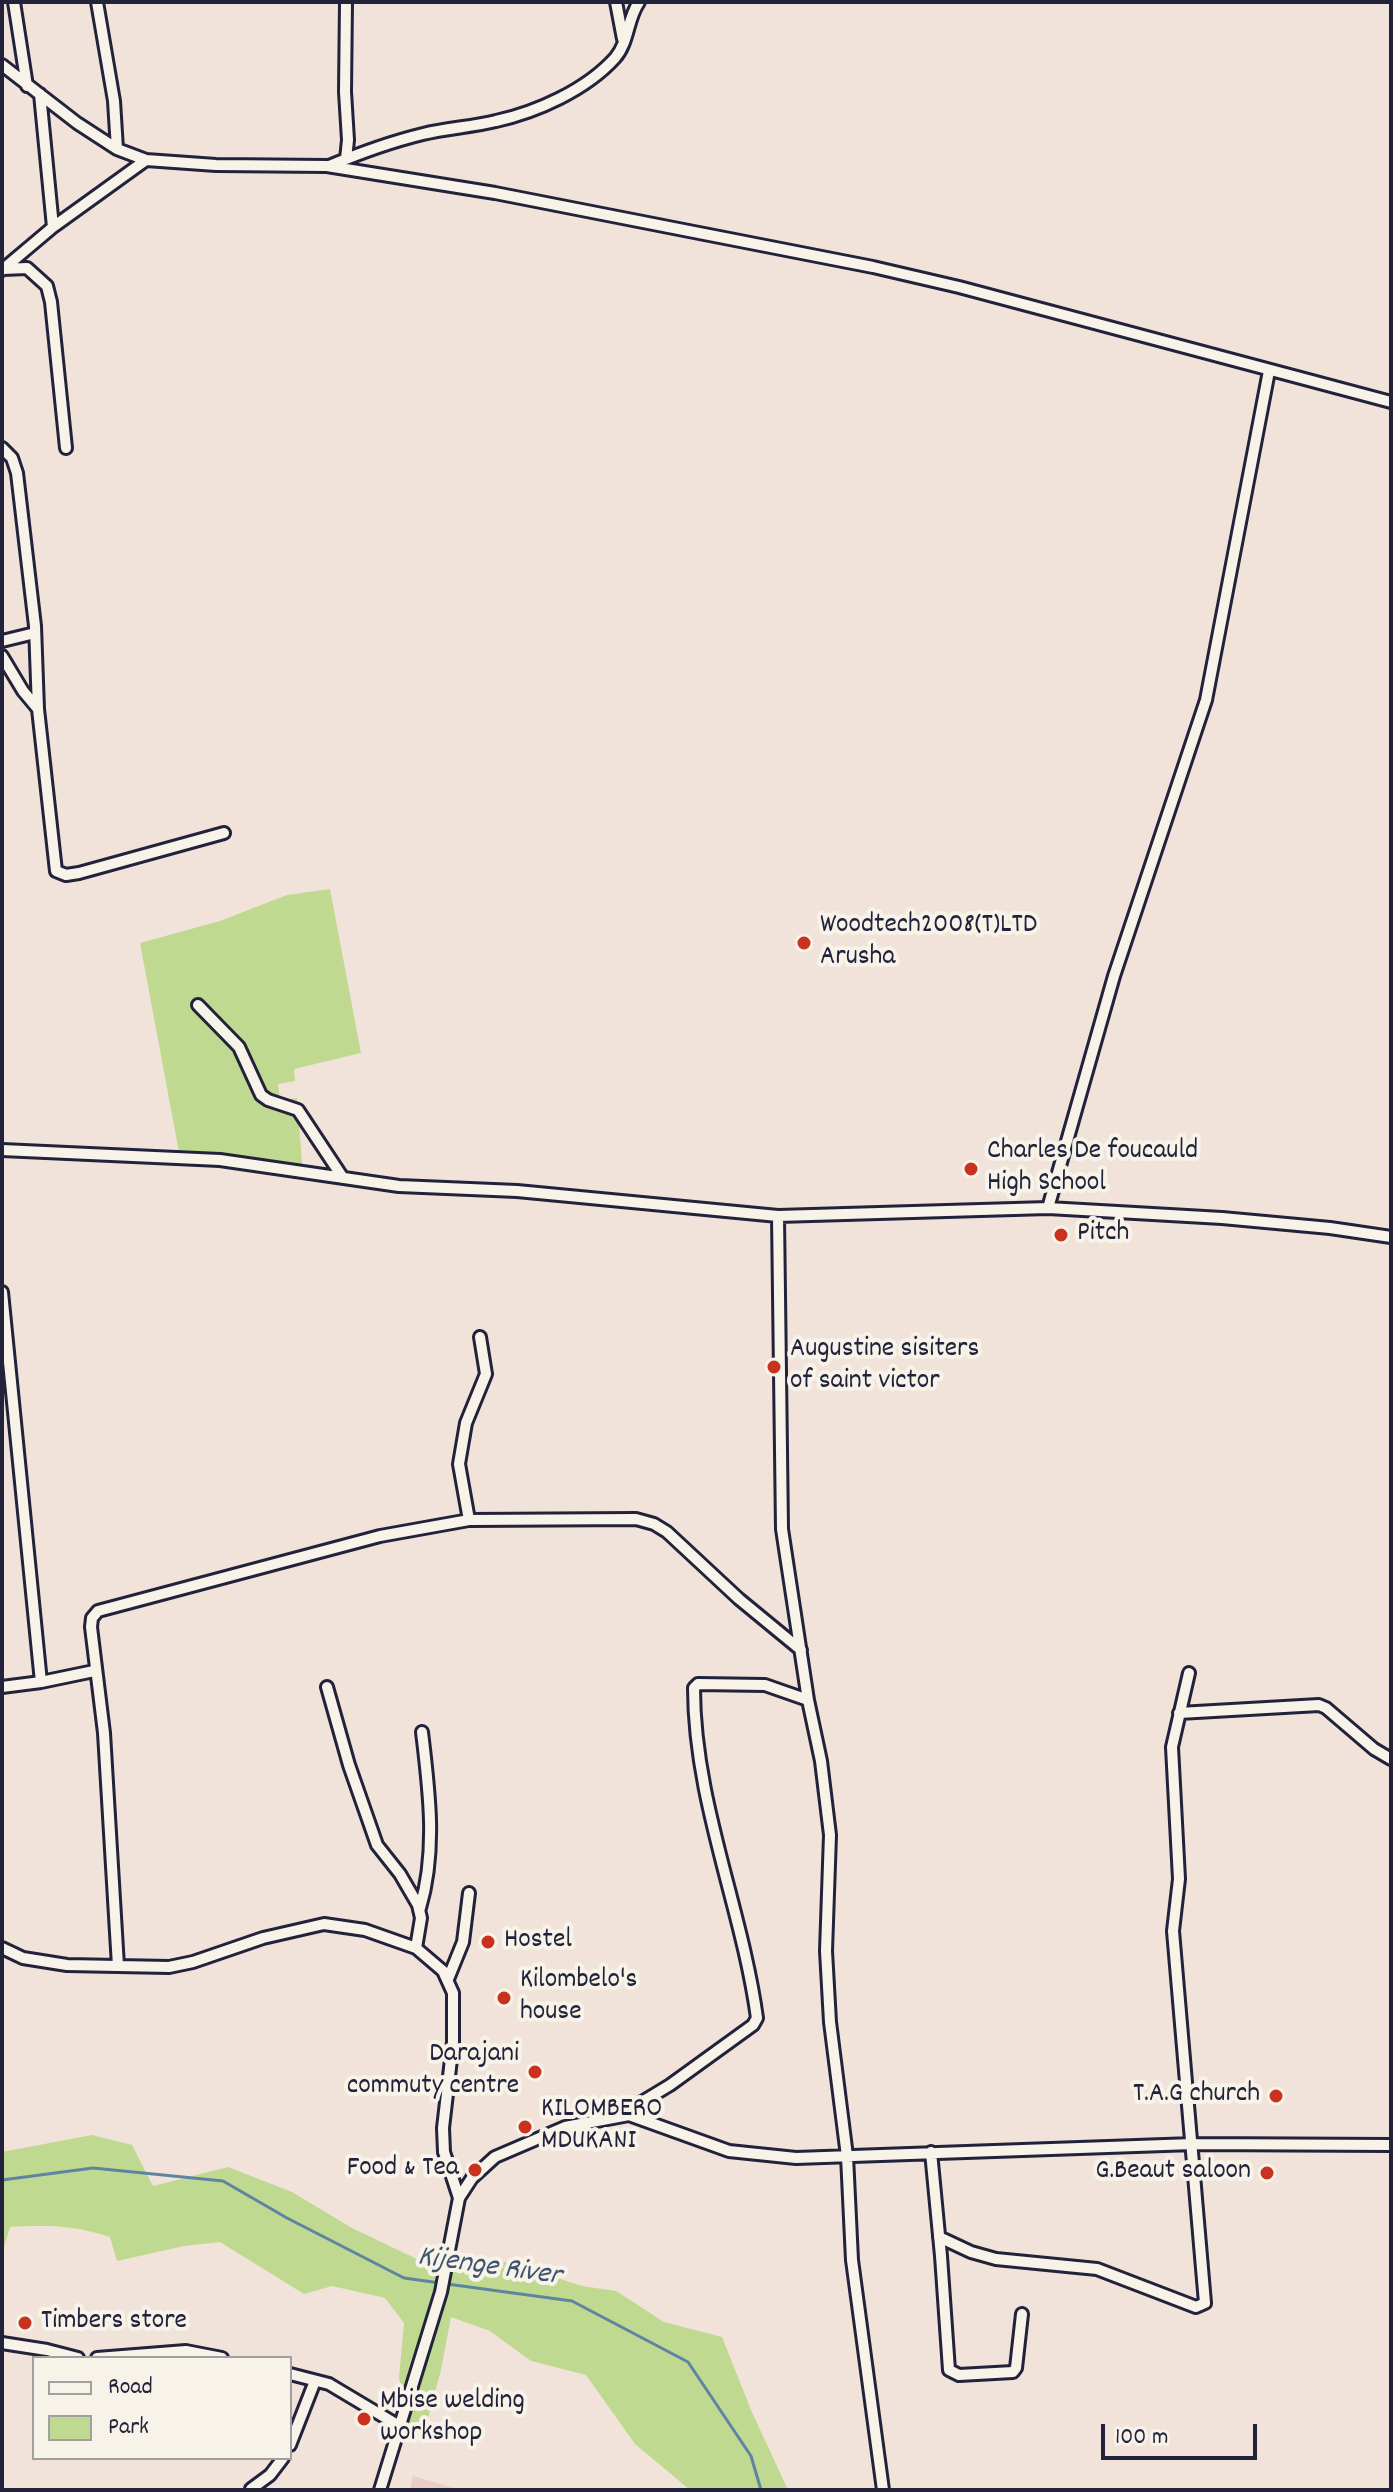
<!DOCTYPE html>
<style>
body{margin:0}
#map{position:relative;width:1393px;height:2492px;overflow:hidden;background:#f1e3d9;font-family:Dekko,sans-serif}
canvas{display:block}
.frame{position:absolute;inset:0;border:4px solid #22223b;pointer-events:none}
.legend{position:absolute;left:32px;top:2356px;width:260px;height:104px;box-sizing:border-box;background:#f7f3e8;border:2px solid #a29fa3;margin:0;padding:10px 14px;list-style:none;font-size:24px;color:#22223b}
.legend li{display:flex;align-items:center;gap:16px;height:40px}
.legend b{width:40px;border:2px solid #a29fa3}
.scale{position:absolute;left:1101px;top:2424px;width:156px;height:36px;box-sizing:border-box;border:4px solid #22223b;border-top:0;padding-left:10px;font-size:24px;line-height:28px;white-space:nowrap;color:#22223b;-webkit-text-stroke:6px #f7f3e8;paint-order:stroke}
</style>
<div id="map">
<canvas width="1393" height="2492"></canvas>
<div class="frame"></div>
<ul class="legend">
<li><b style="height:10px;background:#f7f3e8"></b>Road</li>
<li><b style="height:22px;background:#c0d990"></b>Park</li>
</ul>
<div class="scale">100 m</div>
</div>
<script>
const ctx = document.querySelector('canvas').getContext('2d');
ctx.lineJoin = 'round';
function paint(path, color) { ctx.fillStyle = color; ctx.fill(path, 'evenodd'); }
function trace(path, color, width, dash) { ctx.strokeStyle = color; ctx.lineWidth = width; ctx.lineCap = dash ? 'butt' : 'round'; ctx.setLineDash(dash || []); ctx.stroke(path); }
function write(font, color, halo, rows, align = 'center') {
  ctx.font = font + ' Dekko,sans-serif'; ctx.lineWidth = 8; ctx.setLineDash([]); ctx.textBaseline = 'middle'; ctx.strokeStyle = halo; ctx.fillStyle = color; for (const [text, x, y, turn = 0] of rows) {
    ctx.save(); ctx.translate(x, y); ctx.rotate((+turn || 0) * Math.PI / 180); ctx.textAlign = isNaN(turn) ? turn : align; if (halo) ctx.strokeText(text, 0, 0); ctx.fillText(text, 0, 0); ctx.restore();
  }
}
paint(new Path2D(`
 M413 2476 461 2490H410Z`), '#eacfc7');
paint(new Path2D(`
 M330 889 361 1053 294 1069 295 1081 278 1084 280 1100 297 1098 303 1176 181 1163 140 943 220 921 287 895Z
 M92 2135 132 2145 153 2186 228 2167 292 2192 352 2228 423 2262H508L582 2286 616 2291 664 2322 722 2337 751 2410 788 2490H690L635 2444 586 2375 531 2361 490 2331 451 2317 441 2370 427 2422 408 2427 399 2377 404 2323 385 2298 332 2286 304 2294 220 2242 184 2246 117 2261 110 2237C73 2225 48 2225 10 2227L2 2254V2152Z`), '#c0d990');
trace(new Path2D(`
 M2 2180 93 2168 223 2181 287 2218 404 2278 440 2283
 M447 2284 572 2301 688 2362 751 2456 761 2490`), '#5e84a2', 3);
const street = new Path2D(`
 M14 2 27 86
 M97 2 114 101 117 149
 M616 2 623 39
 M2 65 77 123 117 149 146 160 216 165 327 166 495 193 694 232 873 267 959 287 1391 402
 M40 94 53 227
 M346 159 348 140 345 92 346 2
 M329 166C360 153 390 142 423 134 447 128 472 127 496 121 537 112 586 90 615 58 629 42 627 19 639 2
 M3 269 27 268 47 286 51 302 66 448
 M2 270 53 227 146 160
 M2 448 12 458 17 473 35 626 38 709 56 871 66 875 79 873 224 833
 M2 641 35 633
 M2 656 23 691 38 709
 M198 1005 239 1047 261 1095 268 1100 298 1110 343 1178
 M2 1150 220 1160 399 1186 517 1191 778 1216 1048 1208 1222 1218 1330 1228 1391 1237
 M1048 1208 1114 976 1206 700 1269 371
 M778 1216 782 1529 808 1700 821 1761 830 1835 826 1951 830 2022 847 2156 852 2260 883 2490
 M2 1292 41 1682
 M469 1520 459 1464 466 1423 486 1374 480 1337
 M2 1687 41 1682 94 1671
 M327 1687 349 1765 377 1845 400 1874 418 1905 421 1918 416 1948
 M1179 1713 1319 1705 1326 1708 1374 1749 1391 1759
 M420 1908C437 1851 429 1790 422 1732
 M2 1948 23 1958 67 1965 169 1967 193 1962 263 1938 324 1924 365 1930 416 1948 443 1971 453 1993V2042L443 2128 444 2152 459 2198
 M118 1966 104 1733 91 1627 92 1618 98 1611 380 1536 469 1520 636 1519 654 1524 667 1532 739 1599 801 1650
 M448 1979 463 1942 469 1893
 M622 2114 670 2085 753 2025 757 2018C742 1908 694 1801 694 1688L698 1684 765 1685 808 1700
 M931 2152 941 2256 949 2370 959 2375 1013 2372 1016 2368 1022 2314
 M939 2237 971 2252 996 2259 1097 2269 1196 2307 1205 2303 1173 1931 1179 1879 1172 1747 1189 1673
 M2 2343 47 2350 78 2358
 M97 2358 186 2351 222 2358
 M290 2374 329 2384 401 2427
 M290 2445 315 2381
 M251 2489 270 2475 283 2458
 M380 2490 441 2292 459 2198 472 2178 495 2157 565 2127 629 2115 729 2151 796 2158 1193 2144 1391 2145`);
trace(street, '#22223b', 16);
trace(street, '#f7f3e8', 10);
for (const [x, y, r, color] of [
 [804,943,8,"#c8321e"],
 [971,1169,8,"#c8321e"],
 [1061,1235,8,"#c8321e"],
 [774,1367,8,"#c8321e"],
 [488,1942,8,"#c8321e"],
 [504,1998,8,"#c8321e"],
 [535,2072,8,"#c8321e"],
 [1276,2096,8,"#c8321e"],
 [525,2127,8,"#c8321e"],
 [475,2170,8,"#c8321e"],
 [1267,2173,8,"#c8321e"],
 [25,2323,8,"#c8321e"],
 [364,2419,8,"#c8321e"]
]) { const dot = new Path2D(); dot.arc(x, y, r, 0, 2 * Math.PI); ctx.fillStyle = color; ctx.fill(dot); trace(dot, '#f7f3e8', 3); }
write('28px', '#22223b', '#f7f3e8', [
 ["Woodtech2008(T)LTD",820,927],
 ["Arusha",820,959],
 ["Charles De foucauld",987,1153],
 ["High School",987,1185],
 ["Pitch",1077,1235],
 ["Augustine sisiters",790,1351],
 ["of saint victor",790,1383],
 ["Hostel",504,1942],
 ["Kilombelo's",520,1982],
 ["house",520,2014],
 ["Darajani",519,2056,"right"],
 ["commuty centre",519,2088,"right"],
 ["T.A.G church",1260,2096,"right"],
 ["KILOMBERO",541,2111],
 ["MDUKANI",541,2143],
 ["Food & Tea",459,2170,"right"],
 ["G.Beaut saloon",1251,2173,"right"],
 ["Timbers store",41,2323],
 ["Mbise welding",380,2403],
 ["workshop",380,2435]
], 'left');
write('italic 30px', '#40536f', '#f7f3e8', [
 ["Kijenge River",489,2269,8]
]);
</script>
